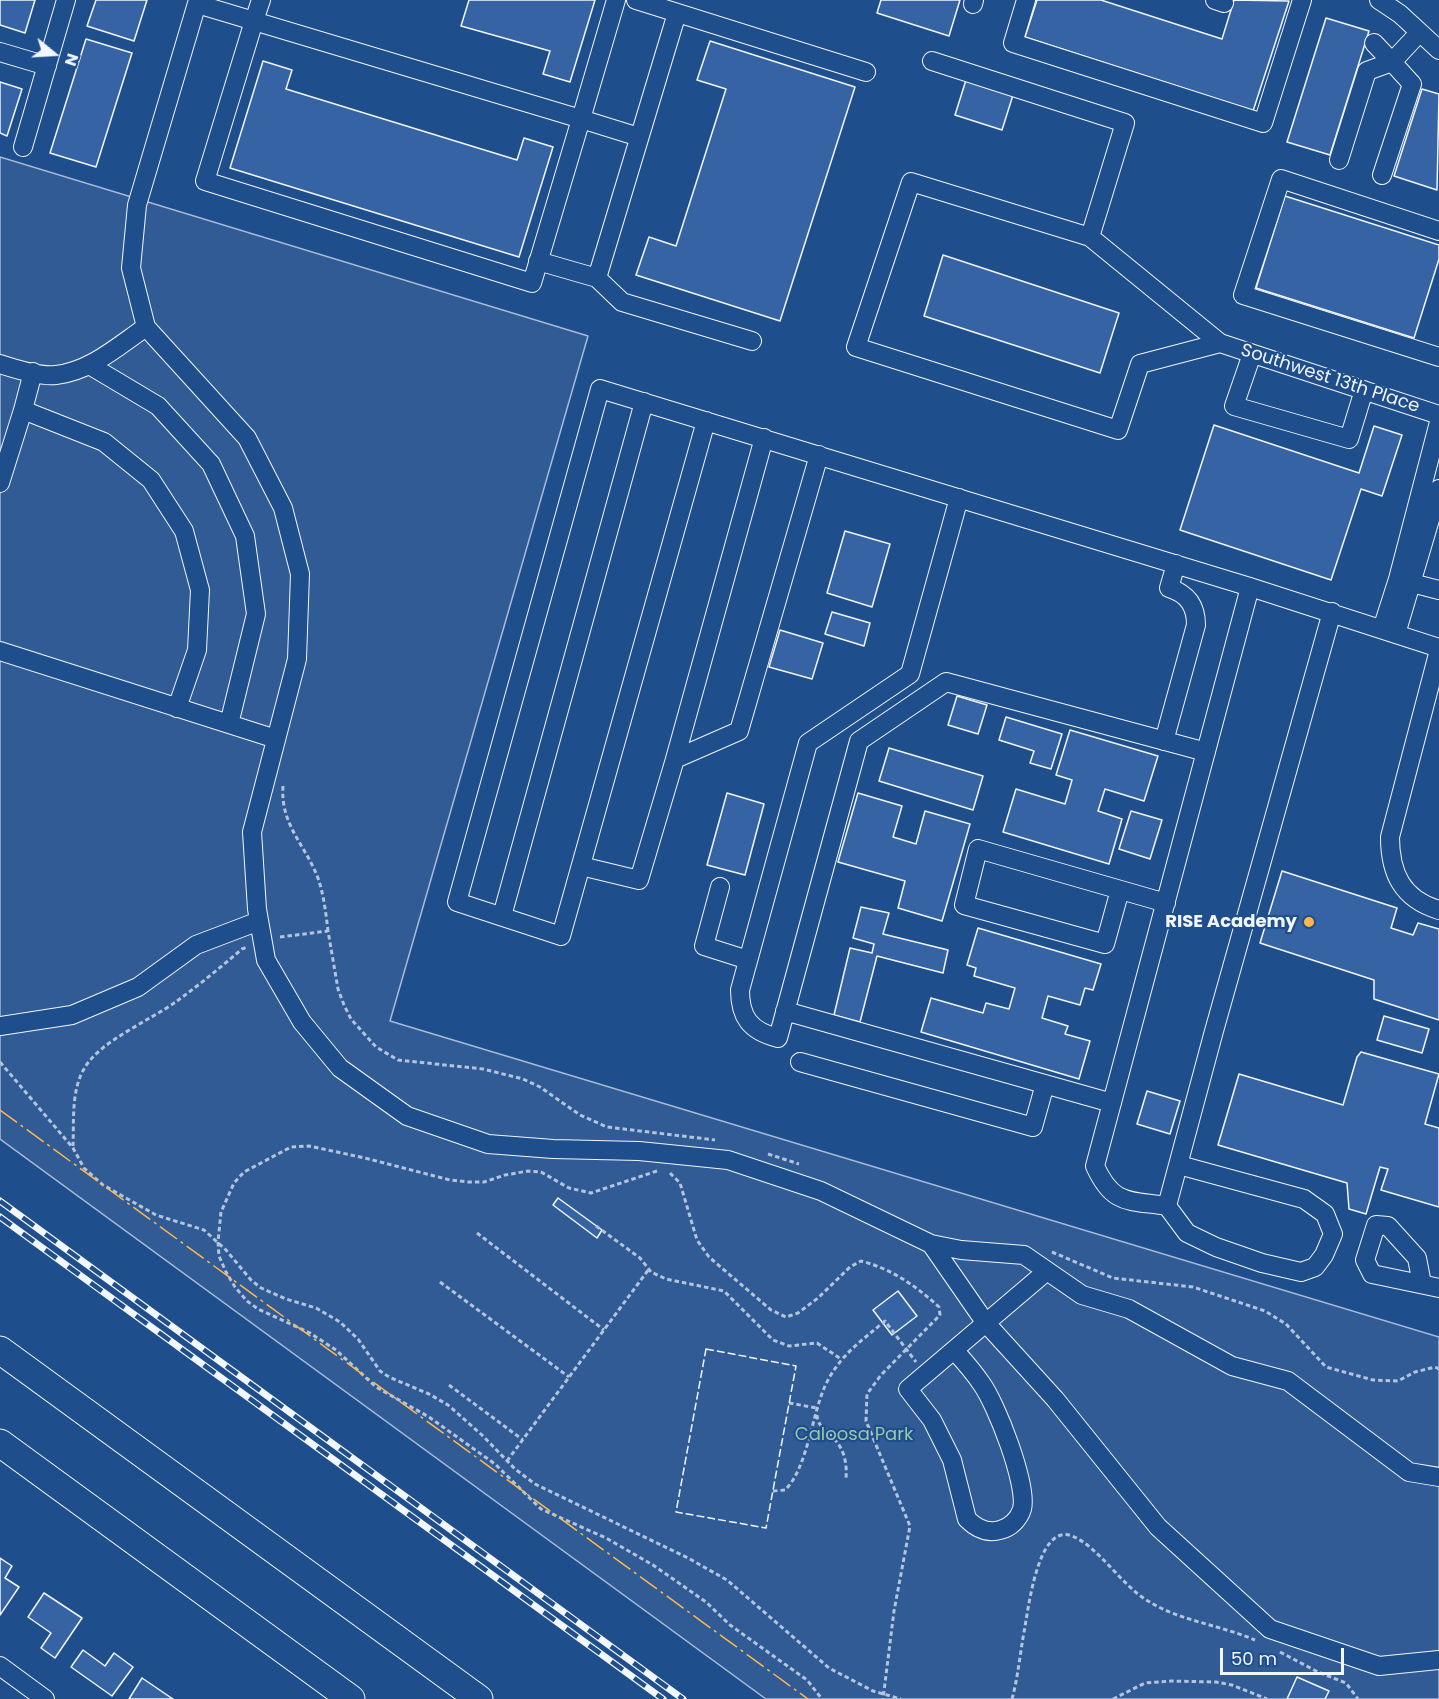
<!DOCTYPE html>
<style>
body{margin:0}
#map{position:relative;width:1439px;height:1699px;overflow:hidden;background:#1f4e8c;font-family:Poppins,sans-serif}
canvas{display:block}
.north{position:absolute;left:24px;top:24px;width:60px;height:60px;-webkit-text-stroke:4px #1f4e8c;paint-order:stroke;rotate:108deg;font-size:16px;font-weight:700;line-height:24px;text-align:center;color:#f2f6ff}
.north::after{content:'';display:block;margin:auto;width:21px;height:27px;background:#f2f6ff;clip-path:polygon(50% 0,100% 100%,50% 72%,0 100%)}
.scale{position:absolute;left:1220px;top:1648px;width:124px;height:27px;box-sizing:border-box;border:3px solid #f2f6ff;border-top:0;padding-left:8px;font-size:18px;line-height:21px;white-space:nowrap;color:#f2f6ff;-webkit-text-stroke:4px #1f4e8c;paint-order:stroke}
</style>
<div id="map">
<canvas width="1439" height="1699"></canvas>
<div class="north">N</div>
<div class="scale">50 m</div>
</div>
<script>
const ctx = document.querySelector('canvas').getContext('2d');
ctx.lineJoin = 'round';
function paint(path, color) { ctx.fillStyle = color; ctx.fill(path, 'evenodd'); }
function trace(path, color, width, dash) { ctx.strokeStyle = color; ctx.lineWidth = width; ctx.lineCap = dash ? 'butt' : 'round'; ctx.setLineDash(dash || []); ctx.stroke(path); }
function write(font, color, halo, rows, align = 'center') {
  ctx.font = font + ' Poppins,sans-serif'; ctx.lineWidth = 4.5; ctx.setLineDash([]); ctx.textBaseline = 'middle'; ctx.strokeStyle = halo; ctx.fillStyle = color; for (const [text, x, y, turn = 0] of rows) {
    ctx.save(); ctx.translate(x, y); ctx.rotate((+turn || 0) * Math.PI / 180); ctx.textAlign = isNaN(turn) ? turn : align; if (halo) ctx.strokeText(text, 0, 0); ctx.fillText(text, 0, 0); ctx.restore();
  }
}
const built = new Path2D(`
 M0 157 588 336 390 1021 1439 1337V1699H766L0 1139Z`);
paint(built, '#305b95');
trace(built, '#a8bbd7', 1.5);
const building = new Path2D(`
 M0 0H35L25 33 0 25Z
 M96 0H147L134 41 87 26Z
 M469 0H595L570 82 543 74 550 51 461 26Z
 M881 0H960L949 36 877 13Z
 M1037 0H1101L1222 39 1234 0 1289 1 1253 111 1025 37Z
 M1326 18 1369 31 1330 155 1287 142Z
 M86 39 132 53 96 167 50 153Z
 M710 41 855 87 780 321 636 275 649 237 676 246 726 89 697 80Z
 M263 61 292 70 286 89 517 160 524 138 553 147 519 257 230 168Z
 M966 80 1013 95 1002 130 955 115Z
 M0 82 22 89 7 136 0 133Z
 M1422 89 1439 94 1437 190 1394 176Z
 M1285 196 1439 245V259L1414 338 1256 288Z
 M943 255 1119 313 1100 373 924 316Z
 M1214 425 1359 473 1374 426 1402 435 1382 496 1361 489 1331 580 1180 530Z
 M845 531 890 544 872 607 827 593Z
 M832 612 870 623 864 646 825 634Z
 M780 630 823 643 812 679 769 667Z
 M957 696 987 705 978 734 948 725Z
 M1006 717 1062 734 1051 769 1030 763 1034 751 999 740Z
 M1070 730 1158 756 1144 801 1105 789 1098 811 1122 819 1109 864 1003 832 1016 789 1065 804 1072 780 1056 775Z
 M889 748 983 776 973 810 879 781Z
 M727 793 764 804 745 875 707 865Z
 M858 793 902 806 893 837 916 844 925 811 970 824 942 921 898 908 905 881 838 862Z
 M1131 811 1162 820 1150 859 1119 849Z
 M1282 871 1397 908 1391 928 1413 935 1418 923 1439 929V1020L1374 999V980L1260 943Z
 M861 907 889 913 883 934 948 950 943 973 877 956 860 1022 834 1015 850 948 872 953 874 944 853 938Z
 M978 928 1101 964 1093 990 1085 988 1080 1005 1048 996 1042 1018 1068 1026 1065 1034 1090 1041 1079 1079 921 1032 931 998 983 1013 986 1003 1009 1009 1015 988 974 976 976 968 967 965Z
 M1384 1016 1429 1029 1422 1053 1377 1040Z
 M1361 1052 1439 1074 1425 1124 1439 1128V1207L1381 1190 1388 1169 1380 1167 1366 1214 1349 1209 1347 1183 1218 1145 1239 1074 1343 1105 1357 1057Z
 M1147 1091 1180 1101 1170 1134 1137 1124Z
 M558 1198 602 1230 597 1238 553 1205Z
 M898 1291 917 1316 892 1335 873 1310Z
 M0 1558 12 1566 5 1578 19 1587 0 1615Z
 M44 1593 82 1618 55 1658 41 1648 51 1633 28 1617Z
 M83 1650 105 1666 114 1653 133 1667 112 1696 71 1667Z
 M1297 1677 1329 1691 1325 1699H1287Z
 M142 1678 173 1699H129Z`);
paint(building, '#3563a3');
trace(building, '#f2f6ff', 1.5);
const minor = new Path2D(`
 M198 0 137 205 131 268 146 327 247 438 283 508 300 574 297 659 252 832 257 909 266 960 302 1022 340 1068 407 1116 488 1144 553 1149 639 1151 728 1160 821 1191 931 1244 961 1250 1024 1255 1082 1295 1129 1309 1232 1366 1288 1381 1409 1472 1439 1477
 M616 0 581 119 639 137
 M636 0 866 72
 M1026 0 1013 43 1263 123 1302 0
 M1215 0 1224 3
 M1379 0 1400 14 1439 50
 M197 4 581 119 532 283 205 181 254 21 261 0
 M973 4 974 0
 M0 52 47 66
 M932 61 1125 123 1090 237 1220 343 1439 415
 M23 147 66 0
 M1339 160 1367 71 1392 62 1374 43
 M1382 175 1412 84 1392 62 1419 33
 M1439 231 1281 179 1243 295 1439 357
 M1090 237 911 182 856 347 1118 430 1140 364 1220 343
 M538 261 597 278 677 13
 M597 278 622 302 752 341
 M1252 354 1234 406 1349 439 1364 390
 M0 364C15 369 40 377 56 375 91 371 118 346 146 327
 M91 366 158 406 211 464 245 536 256 614 229 724
 M23 410 33 372
 M706 421 561 936 457 902 600 389 1250 587 1439 648
 M0 483 23 410 104 442 151 480 184 531 200 590 197 650 177 708
 M959 498 910 674 808 743 740 990C740 1017 750 1031 778 1038L859 741 946 682 1206 752
 M1400 580 1439 590
 M1382 629 1398 579 1439 422
 M1396 634 1439 489
 M1439 650 1390 837C1390 873 1402 899 1439 910
 M0 651 276 739
 M1164 741 1196 625C1196 606 1188 594 1169 588L1176 564
 M675 759 764 438
 M581 866 639 880 675 759 739 731 819 455
 M720 887 704 946 748 960
 M1120 890 1105 944 964 905 978 849 1166 903
 M502 916 644 402
 M785 1011 1112 1103
 M0 1026 72 1015 138 987 196 945 259 921
 M800 1062 1033 1127 1045 1084
 M1179 1165 1304 1199 1325 1214 1333 1234 1324 1255 1315 1267 1301 1272 1262 1263 1216 1247 1187 1233 1167 1206C1129 1200 1113 1206 1095 1166L1250 587
 M1167 1206 1214 1031 1332 612
 M931 1244 985 1322 1055 1399 1158 1527 1270 1629 1379 1666 1439 1660
 M1422 1284 1417 1258 1388 1226 1376 1225 1365 1260 1372 1274 1439 1288
 M955 1351C964 1361 973 1371 981 1383 996 1403 1028 1485 1022 1509 1019 1519 1010 1528 1000 1530 987 1534 976 1528 967 1519L952 1460 932 1420 908 1389 1047 1271
 M0 1666 45 1699`);
const highway = new Path2D(`
 M0 1350 479 1699
 M0 1443 351 1699`);
trace(minor, '#f2f6ff', 20);
trace(highway, '#f2f6ff', 29);
trace(new Path2D(`
 M283 786C280 826 307 846 319 881 324 897 326 914 328 931
 M280 937 328 931 338 989 344 1005 351 1019 376 1047 398 1060 483 1069 523 1079 540 1087 580 1115 607 1127 715 1140
 M0 1062 73 1148 84 1168 103 1185 156 1215 204 1230 226 1250 251 1280 261 1288 286 1299 316 1308 340 1322 358 1339 380 1371 389 1377 429 1394 448 1405 482 1435 515 1469 535 1484 688 1558 727 1580 829 1668 873 1691 901 1699
 M73 1146C74 1122 71 1091 84 1069 98 1042 151 1020 177 1001 199 985 221 967 242 949L247 947
 M768 1154 799 1164
 M657 1171 591 1193 569 1188 541 1172 528 1171 505 1175 484 1182H468L450 1180 365 1158 309 1146 291 1147 244 1172 234 1183 221 1212 218 1242 219 1256 226 1272 235 1287 247 1301 258 1309 310 1333 336 1350 376 1387 429 1417 495 1464 541 1509 606 1538 653 1565 706 1602 730 1625 807 1680 822 1699
 M670 1173 680 1183 697 1240 709 1257 771 1310 786 1317 798 1313 818 1298 850 1267 861 1261C892 1269 916 1286 939 1307L940 1315 881 1375 867 1394 866 1421 910 1526 894 1611 883 1699
 M596 1226 640 1258 651 1272 666 1279 724 1291 773 1340 789 1346 817 1343 841 1359
 M477 1233 604 1330
 M1052 1252 1113 1278 1193 1287 1265 1311 1286 1324 1326 1367 1373 1380 1398 1381 1415 1372 1435 1367 1439 1369
 M440 1282 569 1377
 M449 1385 523 1440
 M789 1403 817 1408
 M817 1415C818 1428 828 1431 836 1441 845 1452 847 1465 846 1478
 M507 1461 649 1269
 M773 1491 785 1490C807 1469 812 1415 825 1386 839 1356 860 1342 885 1321L916 1362
 M1280 1652 1318 1672 1346 1683 1358 1699
 M1012 1699C1018 1677 1020 1654 1024 1632 1028 1613 1037 1522 1072 1536 1098 1546 1122 1586 1148 1601 1180 1621 1220 1625 1255 1640
 M1113 1699 1145 1683 1171 1681 1216 1682 1232 1685 1267 1699`), '#b3c4dc', 3, [4.5, 3]);
trace(minor, '#1f4e8c', 18);
trace(highway, '#1f4e8c', 27);
const rail = new Path2D(`
 M0 1201 683 1699
 M0 1217 663 1699`);
trace(rail, '#f2f6ff', 7);
trace(rail, '#1f4e8c', 4.5, [14]);
trace(new Path2D(`
 M706 1349 796 1366 766 1528 676 1512Z`), '#f2f6ff', 1.5, [8, 3]);
trace(new Path2D(`
 M0 1110 808 1699`), '#ffb74d', 1.5, [21, 4.5, 3, 4.5]);
for (const [x, y, r, color] of [
 [1309,922,6,"#ffb74d"]
]) { const dot = new Path2D(); dot.arc(x, y, r, 0, 2 * Math.PI); ctx.fillStyle = color; ctx.fill(dot); trace(dot, '#1f4e8c', 2); }
write('18px', '#f2f6ff', '#1f4e8c', [
 ["Southwest 13th Place",1330,379,18]
]);
write('bold 18px', '#f2f6ff', '#1f4e8c', [
 ["RISE Academy",1297,922]
], 'right');
write('18px', '#97c8a6', '#1f4e8c', [
 ["Caloosa Park",854,1435]
]);
</script>
